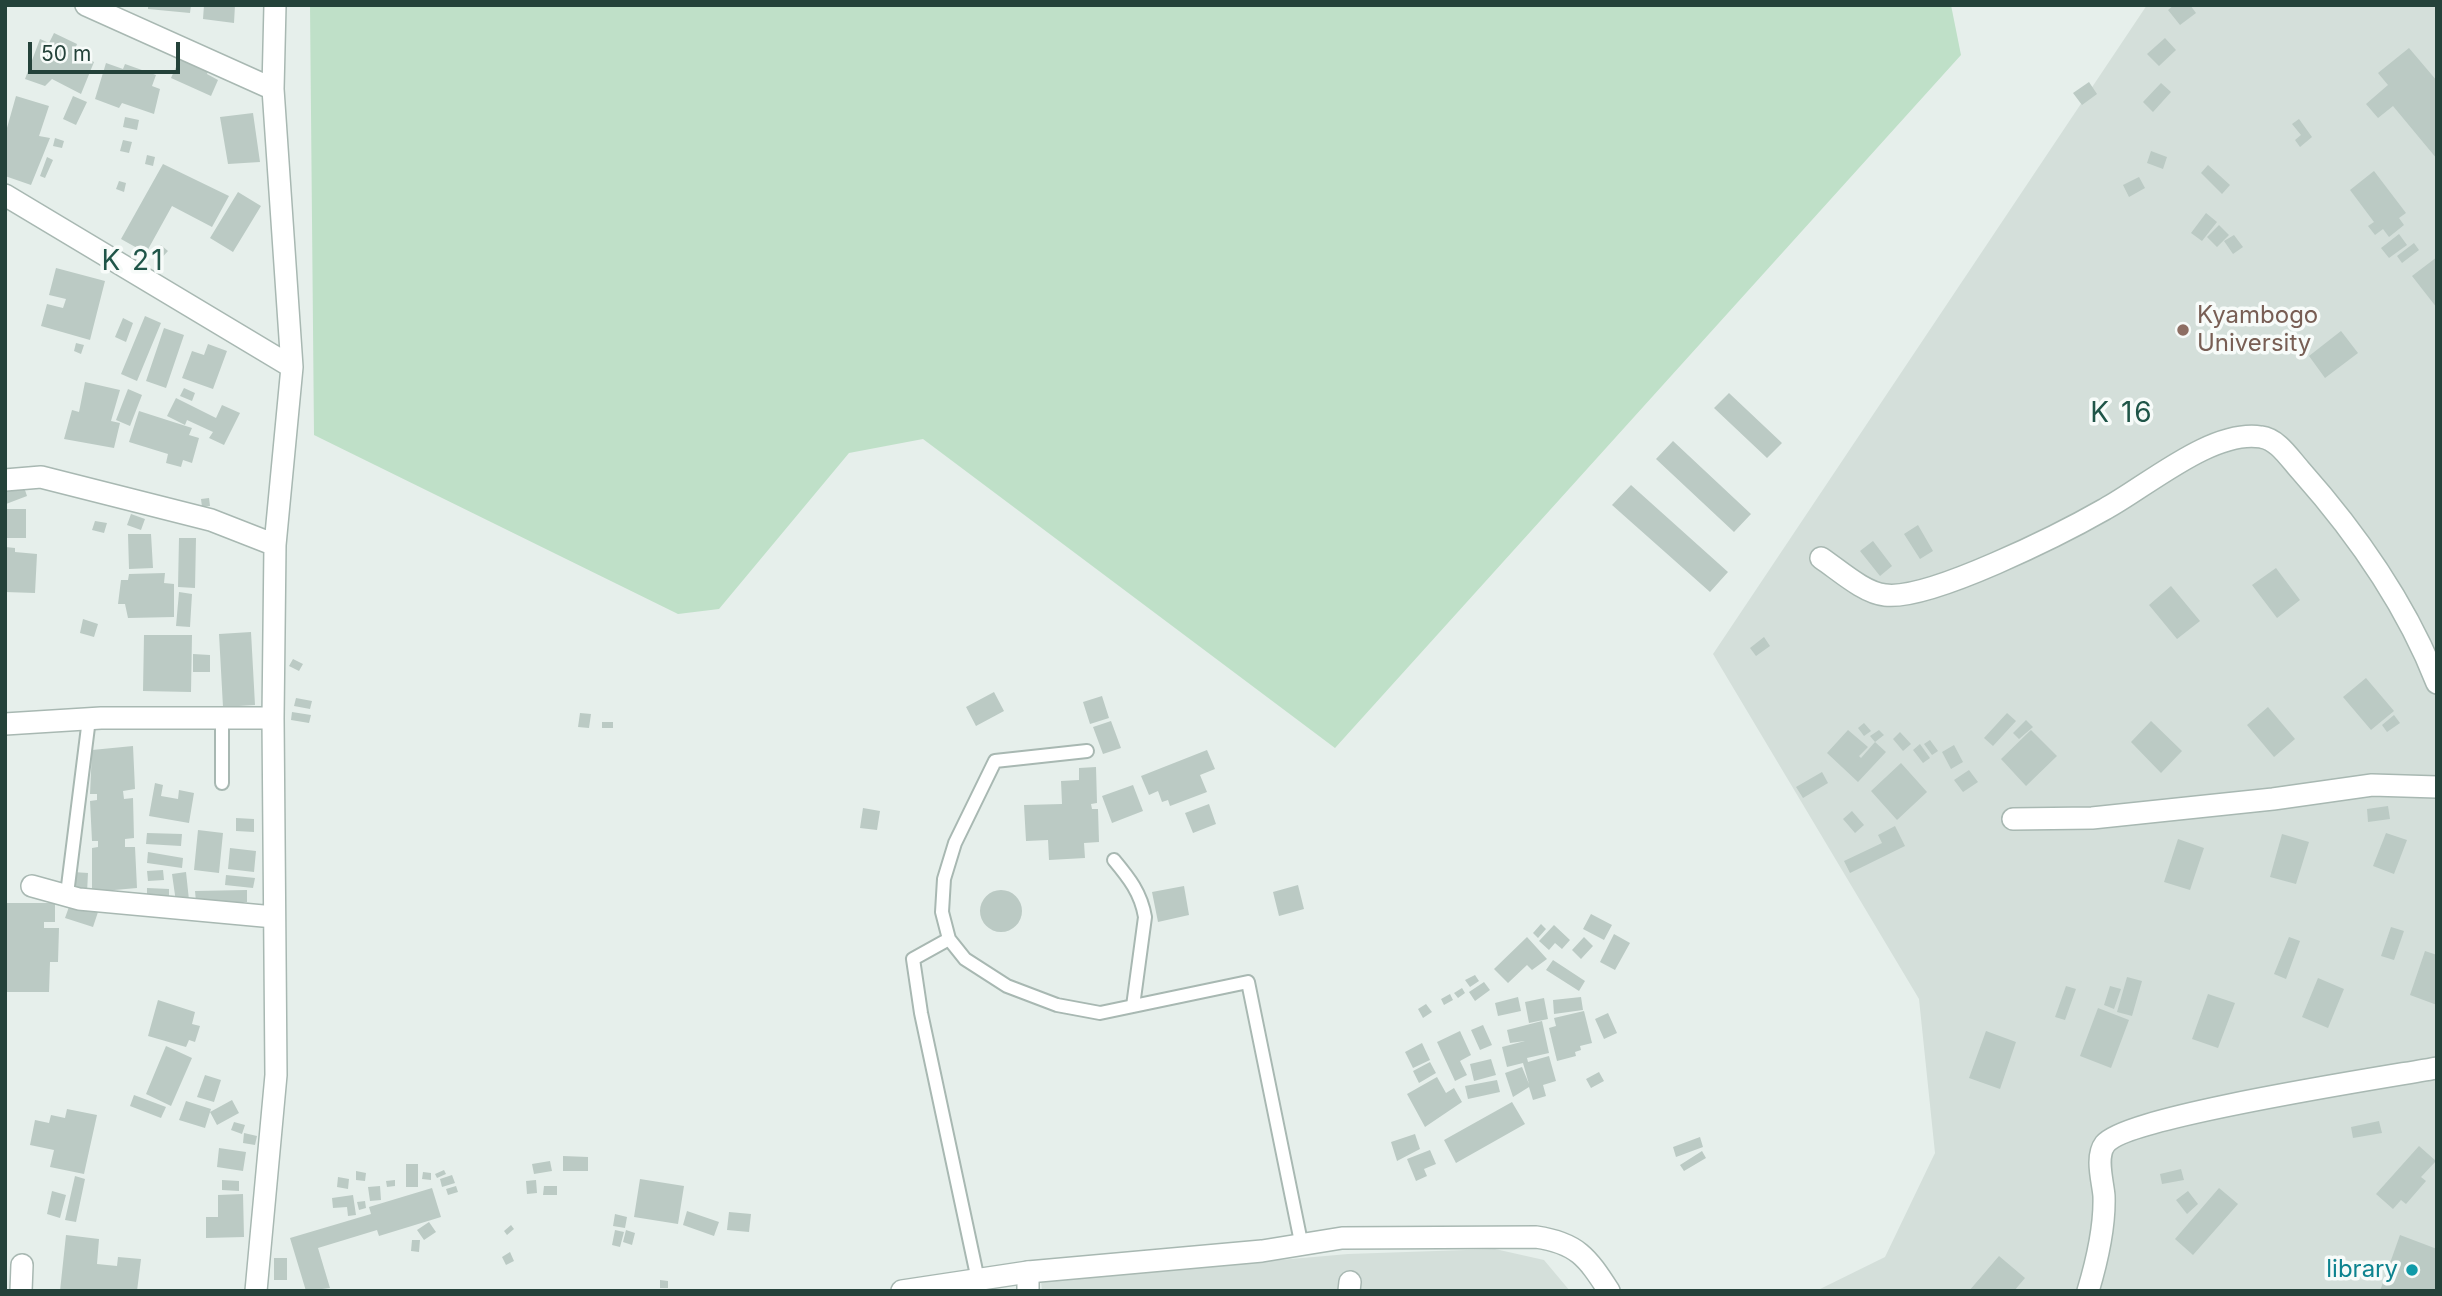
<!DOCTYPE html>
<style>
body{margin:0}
#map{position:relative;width:2442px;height:1296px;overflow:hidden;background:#e6efeb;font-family:Inter,sans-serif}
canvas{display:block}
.frame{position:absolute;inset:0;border:7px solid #24423a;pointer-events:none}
.scale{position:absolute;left:28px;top:42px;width:152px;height:32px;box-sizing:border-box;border:4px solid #24423a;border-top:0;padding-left:9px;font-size:21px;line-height:24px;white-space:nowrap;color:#24423a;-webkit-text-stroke:5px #f7fbf9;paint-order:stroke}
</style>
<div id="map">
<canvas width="2442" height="1296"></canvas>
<div class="frame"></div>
<div class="scale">50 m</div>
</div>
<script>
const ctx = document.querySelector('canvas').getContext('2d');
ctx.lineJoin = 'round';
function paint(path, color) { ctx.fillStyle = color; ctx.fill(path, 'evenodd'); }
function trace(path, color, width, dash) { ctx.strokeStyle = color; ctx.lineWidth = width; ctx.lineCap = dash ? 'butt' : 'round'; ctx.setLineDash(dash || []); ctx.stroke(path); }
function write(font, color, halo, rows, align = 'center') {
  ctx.font = font + ' Inter,sans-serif'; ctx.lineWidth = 7; ctx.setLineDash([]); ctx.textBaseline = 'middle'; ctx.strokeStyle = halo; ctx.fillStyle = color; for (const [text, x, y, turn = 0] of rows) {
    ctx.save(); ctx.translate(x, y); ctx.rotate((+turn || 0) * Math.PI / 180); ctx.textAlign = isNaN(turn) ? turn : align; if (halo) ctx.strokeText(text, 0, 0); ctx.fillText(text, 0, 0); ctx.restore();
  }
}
paint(new Path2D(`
 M2147 5H2437V1291H1816L1885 1257 1935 1153 1919 999 1713 654Z
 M1495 1249 1544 1260 1570 1291H1042L1041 1281 1348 1254Z`), '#d4dfda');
paint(new Path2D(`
 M310 5H1951L1961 55 1335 748 923 439 849 453 719 609 678 614 314 435Z`), '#bfe0c8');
paint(new Path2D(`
 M148 5H191L190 13 148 9Z
 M204 5H235L234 23 203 19Z
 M2174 5H2190L2196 13 2180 25 2168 10Z
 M54 33 77 44 74 52 94 62 81 94 52 79 45 86 25 79 40 39 49 43Z
 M2165 38 2176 50 2159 66 2147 54Z
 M2409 48 2437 81V159L2393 106 2378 118 2366 104 2388 85 2378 73Z
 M181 56 209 69 207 74 218 80 211 96 171 78Z
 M106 63 123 69 125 64 156 75 152 86 160 89 154 114 122 103 119 108 95 99Z
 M2089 82 2097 94 2082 105 2073 93Z
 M2161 83 2171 92 2153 112 2143 102Z
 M16 96 49 106 39 136 50 138 31 185 5 176V135Z
 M73 96 87 102 76 125 63 119Z
 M253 113 260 162 228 164 220 117Z
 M125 117 139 120 137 130 123 127Z
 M2299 119 2312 137 2300 147 2295 140 2301 135 2292 124Z
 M55 138 64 141 62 148 53 146Z
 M123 140 132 142 129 153 120 151Z
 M2151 151 2167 157 2163 169 2147 163Z
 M147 155 155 157 153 166 145 164Z
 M47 157 53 160 45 178 40 176Z
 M163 164 229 196 212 227 172 206 146 253 121 239Z
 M2208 165 2230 185 2222 194 2201 173Z
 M2374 171 2406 213 2399 218 2404 225 2389 237 2383 229 2375 235 2368 226 2374 222 2350 190Z
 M2139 177 2145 188 2129 197 2123 185Z
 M119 181 126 183 124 192 116 189Z
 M238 192 261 206 233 252 210 238Z
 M2206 213 2217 222 2202 241 2191 233Z
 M2219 225 2229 235 2217 247 2207 237Z
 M2399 234 2407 245 2389 258 2381 248Z
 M2234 235 2243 247 2233 254 2224 241Z
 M2414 243 2419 250 2402 263 2397 256Z
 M161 245 168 251 158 262 151 256Z
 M2437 257V308L2412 276Z
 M56 268 105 281 90 340 41 326 47 304 63 308 66 299 49 295Z
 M145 316 161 323 137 381 121 374Z
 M123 318 133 323 126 342 115 337Z
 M164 328 184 335 166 388 146 381Z
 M2341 331 2358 353 2325 378 2309 356Z
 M76 343 84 345 81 354 74 351Z
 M208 344 227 351 213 389 182 378 192 351 204 355Z
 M85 382 120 390 111 421 120 423 114 448 64 439 72 410 79 412Z
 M184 388 195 393 192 401 180 396Z
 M128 389 142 395 130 426 116 420Z
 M1729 393 1782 443 1767 458 1714 408Z
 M176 398 216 418 222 405 240 413 224 445 209 438 213 432 187 420 185 425 167 416Z
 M139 411 192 428 189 435 199 438 192 463 183 460 181 467 166 463 168 454 129 442Z
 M1673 441 1751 514 1734 532 1656 459Z
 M23 484 27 496 6 504 5 490Z
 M1631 485 1728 572 1710 592 1612 505Z
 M209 498 210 506 202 507 201 499Z
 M5 509H26V538H5Z
 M131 514 145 519 141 530 127 525Z
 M95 521 107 523 104 533 92 530Z
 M1918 525 1933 551 1920 559 1904 534Z
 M128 534H151L153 568 129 569Z
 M179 538H196L195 588 178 587Z
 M1873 541 1892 566 1880 576 1860 551Z
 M5 547 15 548V552L37 554 35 593 5 592Z
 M2276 568 2300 600 2277 618 2252 585Z
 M165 573 164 583 174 584V617L128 618 125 604H118L121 580H128L129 574Z
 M2171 586 2200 621 2177 639 2149 605Z
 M179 592 192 594 190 627 176 626Z
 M83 619 98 624 94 637 80 633Z
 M251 632 255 705 223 707 219 634Z
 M144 635H192L191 692 143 691Z
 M1764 637 1770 646 1756 656 1750 648Z
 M193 654 210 655V672H193Z
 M293 659 303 664 299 671 289 666Z
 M2366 678 2394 711 2371 730 2343 697Z
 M994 692 1004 711 976 726 966 707Z
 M1102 696 1109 718 1090 724 1083 702Z
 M296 698 312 701 310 709 294 706Z
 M2268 707 2295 739 2274 757 2247 725Z
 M292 712 311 715 309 723 291 720Z
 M580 713 591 714 589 728 578 727Z
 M2007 713 2016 721 1993 746 1984 738Z
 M2394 715 2400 723 2387 732 2382 725Z
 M2026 720 2033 727 2019 739 2013 733Z
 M1111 721 1121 748 1103 754 1093 727Z
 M2151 721 2182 751 2161 773 2131 742Z
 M602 722H613V728H602Z
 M1864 723 1871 731 1864 736 1858 728Z
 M1848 730 1868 747 1859 756 1861 758 1875 742 1886 752 1858 782 1827 753Z
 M1879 730 1884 735 1875 742 1870 736Z
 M2031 730 2057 756 2026 786 2001 759Z
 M1900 732 1911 744 1903 751 1893 739Z
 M1930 740 1938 751 1932 755 1924 744Z
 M1920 744 1930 758 1923 763 1913 750Z
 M1954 745 1963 762 1951 769 1942 752Z
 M133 746 135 789 123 791 124 799 133 798 134 838 125 839V847H135L137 888 92 892V848L98 847V841H92L90 801 97 800V794H90L92 750Z
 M1207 750 1215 769 1200 775 1207 792 1170 806 1168 800 1162 802 1158 791 1149 795 1141 776Z
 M1901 763 1927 792 1897 820 1871 791Z
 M1096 767 1097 803 1091 804 1092 809H1098L1099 842 1084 843 1085 858 1049 860 1048 840 1026 841 1024 805 1062 804 1061 781 1079 780V768Z
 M1969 770 1978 782 1963 792 1954 780Z
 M1822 772 1828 783 1803 798 1796 787Z
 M155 783 163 785 161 796 178 799 179 790 194 793 189 823 149 816Z
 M1133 785 1143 811 1112 823 1102 796Z
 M1209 804 1216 824 1193 833 1185 813Z
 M2388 806 2390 819 2368 822 2367 809Z
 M863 808 880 811 877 830 860 828Z
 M1852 811 1864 825 1855 833 1843 819Z
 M236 818 254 819V832L236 831Z
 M1895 826 1905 846 1850 873 1844 861 1882 843 1878 835Z
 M198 830 223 833 219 873 194 870Z
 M147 833 182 834 181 846 146 844Z
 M2386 833 2407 840 2394 874 2373 866Z
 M2282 834 2309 842 2296 884 2270 877Z
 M2178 839 2204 848 2190 890 2164 882Z
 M230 848 256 851 254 872 228 869Z
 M148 852 183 858 182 868 147 863Z
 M163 870 164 880 148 881 147 871Z
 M73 872 88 873 87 893H72Z
 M186 872 189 900 176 902 172 874Z
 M226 875 255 878 253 888 225 885Z
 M1298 885 1304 909 1279 916 1273 892Z
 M1184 886 1189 915 1158 922 1152 892Z
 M147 888 169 889V898L147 896Z
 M980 911a21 21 0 1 1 42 0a21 21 0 1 1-42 0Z
 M247 890V902H196L195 891Z
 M5 903H55V922H44V928H59L58 962H50L49 992H5Z
 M70 904 98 912 93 927 65 918Z
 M1591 914 1612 925 1604 940 1583 929Z
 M1541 924 1546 929 1538 938 1533 933Z
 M1554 925 1570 940 1562 949 1555 943 1549 950 1539 941Z
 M2391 927 2404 931 2394 960 2381 956Z
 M1614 934 1630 943 1615 970 1600 962Z
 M1527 937 1547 959 1532 970 1527 965 1508 983 1494 969Z
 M1584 937 1593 946 1581 959 1572 950Z
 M2289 937 2300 941 2286 979 2274 974Z
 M2425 951 2437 955V1005L2410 995Z
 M1553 960 1585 981 1579 991 1546 970Z
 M1475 975 1479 981 1470 987 1465 980Z
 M2127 977 2142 981 2132 1016 2117 1012Z
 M2318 978 2344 989 2328 1028 2302 1017Z
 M1484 982 1490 990 1475 1001 1469 992Z
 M2066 986 2076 989 2065 1020 2055 1017Z
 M2110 986 2121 989 2114 1009 2104 1005Z
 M1462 988 1465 993 1458 998 1454 993Z
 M1450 994 1453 1000 1444 1005 1441 999Z
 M2208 994 2235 1003 2218 1048 2192 1039Z
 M1518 997 1521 1011 1498 1016 1495 1003Z
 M1581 997 1583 1010 1554 1014 1553 1000Z
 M1544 998 1548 1019 1529 1023 1525 1002Z
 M158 1000 195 1012 192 1024 200 1026 195 1042 189 1040 186 1047 148 1036Z
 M1426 1004 1432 1012 1423 1018 1418 1009Z
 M2098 1008 2129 1020 2111 1068 2080 1056Z
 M1584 1011 1592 1043 1580 1046 1581 1050 1575 1052 1576 1056 1557 1061 1549 1028 1556 1026 1554 1018Z
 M1608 1013 1617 1033 1604 1039 1595 1019Z
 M1542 1021 1549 1053 1527 1058 1528 1062 1549 1056 1556 1081 1543 1085 1546 1096 1533 1100 1529 1087 1513 1097 1505 1073 1522 1067 1529 1084 1523 1063 1507 1067 1502 1047 1525 1041 1510 1043 1507 1030Z
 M1483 1025 1492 1045 1480 1050 1471 1030Z
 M1460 1031 1471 1055 1460 1061 1467 1075 1455 1081 1437 1042Z
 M1986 1031 2016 1042 2000 1089 1969 1078Z
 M1422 1043 1430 1060 1413 1068 1405 1052Z
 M166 1046 192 1058 171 1106 146 1094Z
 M1491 1059 1496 1075 1474 1081 1470 1064Z
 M1430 1062 1436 1073 1419 1083 1413 1071Z
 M1599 1072 1604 1081 1591 1088 1586 1079Z
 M205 1075 221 1080 214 1102 197 1097Z
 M1437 1077 1446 1093 1454 1088 1462 1102 1425 1127 1407 1094Z
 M1497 1080 1500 1092 1468 1099 1465 1086Z
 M134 1095 166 1107 161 1118 130 1106Z
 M232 1100 239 1113 217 1125 210 1112Z
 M186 1101 211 1109 205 1128 179 1120Z
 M1512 1102 1525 1124 1456 1163 1444 1140Z
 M67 1109 97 1115 84 1174 50 1167 54 1150 30 1145 35 1120 49 1123 51 1115 65 1118Z
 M2379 1121 2382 1133 2353 1138 2351 1127Z
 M234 1122 245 1125 242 1134 231 1130Z
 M244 1133 257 1136 255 1145 243 1143Z
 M1415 1134 1420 1149 1397 1161 1391 1142Z
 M1700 1137 1703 1147 1676 1157 1673 1147Z
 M2419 1146 2436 1161 2421 1177 2426 1181 2406 1204 2401 1200 2393 1209 2376 1194Z
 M219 1148 246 1152 243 1171 217 1167Z
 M1430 1150 1436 1164 1424 1169 1427 1176 1416 1181 1407 1159Z
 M1702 1151 1706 1158 1684 1171 1680 1165Z
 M563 1156 588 1157V1171H563Z
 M550 1161 552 1171 534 1174 532 1164Z
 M406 1164H418V1187H406Z
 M2181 1169 2184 1180 2162 1184 2160 1174Z
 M444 1170 446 1174 437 1178 435 1174Z
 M356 1171 366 1173 365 1181 356 1180Z
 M423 1172 431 1173V1180L422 1179Z
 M452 1175 455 1183 442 1187 440 1179Z
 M75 1176 85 1179 76 1222 65 1220Z
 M338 1177 349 1179 348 1189 337 1187Z
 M640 1179 684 1186 678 1224 634 1217Z
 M222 1180 239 1181V1191L222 1190Z
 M395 1180V1186L387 1187 386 1181Z
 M536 1180 537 1193 527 1194 526 1181Z
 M380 1186 381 1200 370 1201 368 1187Z
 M456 1186 458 1192 448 1195 446 1189Z
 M544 1186H557V1195H543Z
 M432 1188 441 1217 379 1236 377 1230 318 1248 330 1288 306 1291 290 1238 371 1214 369 1207Z
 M2219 1188 2238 1204 2193 1255 2175 1239Z
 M52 1191 66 1195 60 1218 47 1214Z
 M2188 1191 2198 1204 2187 1214 2176 1200Z
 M243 1194 244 1237 206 1238V1217H218V1195Z
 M353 1195 356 1215 348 1216 347 1207 333 1208 332 1198Z
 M365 1201 366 1208 359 1210 357 1202Z
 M687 1211 719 1222 714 1236 683 1225Z
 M729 1212 751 1214 749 1232 727 1230Z
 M615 1214 627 1217 625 1228 613 1226Z
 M429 1222 436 1232 424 1240 417 1230Z
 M511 1225 514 1229 507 1235 504 1231Z
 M615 1230 624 1232 620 1247 612 1245Z
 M626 1230 635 1233 632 1245 623 1242Z
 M66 1235 99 1239 97 1264 117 1266 118 1257 141 1259 137 1291H60Z
 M2400 1235 2437 1249V1291H2380Z
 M412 1240H420L419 1252 411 1251Z
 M510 1252 514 1261 506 1265 502 1257Z
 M1999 1256 2025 1278 2014 1291H1969Z
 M274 1258H287V1280H274Z
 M660 1280 668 1281V1288H660Z`), '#bbcac4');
const service = new Path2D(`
 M222 719V783
 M1087 751 995 761 955 843 944 879 942 912 949 939 965 959 1007 986 1057 1005 1100 1013 1248 982 1301 1242
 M1114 860C1129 878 1141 893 1145 917L1133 1006
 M68 886 89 719
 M949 939 913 959 921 1013 978 1280`);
const minor = new Path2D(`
 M86 5 273 89
 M5 195 292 367
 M5 480 41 477 211 520 275 545
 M1821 558C1839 570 1864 593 1885 595 1929 601 2063 533 2105 509 2146 487 2212 429 2261 437 2278 439 2290 459 2301 471 2357 534 2406 604 2437 683
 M5 724 101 718H273
 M2013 819 2092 818 2273 799 2372 785 2437 787
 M32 886 79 899 274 917
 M1028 1272V1291
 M21 1291 22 1265
 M256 1291 276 1075 273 718 275 545 292 367 273 89 275 5
 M1349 1291 1350 1282
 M2088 1291C2097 1261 2105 1228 2104 1196 2103 1182 2095 1157 2105 1144 2127 1116 2387 1077 2437 1068`);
const tertiary = new Path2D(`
 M902 1291 1028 1272 1262 1251 1342 1238 1536 1237C1577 1243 1587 1257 1609 1291`);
trace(service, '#a8b8b2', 16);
trace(minor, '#a8b8b2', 24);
trace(tertiary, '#a8b8b2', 24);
trace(service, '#fff', 12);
trace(minor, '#fff', 21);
trace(tertiary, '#fff', 21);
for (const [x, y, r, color] of [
 [2183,330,7,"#8d6e63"],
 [2412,1270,7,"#0f9aa8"]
]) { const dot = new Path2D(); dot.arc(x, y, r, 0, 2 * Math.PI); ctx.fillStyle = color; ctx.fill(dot); trace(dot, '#f7fbf9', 2.5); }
write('24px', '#785e54', '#f7fbf9', [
 ["Kyambogo",2197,316],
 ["University",2197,344]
], 'left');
write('24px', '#0d838f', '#f7fbf9', [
 ["library",2398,1270]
], 'right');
ctx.letterSpacing = '2px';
write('28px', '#1f5548', '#f7fbf9', [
 ["K 21",133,262],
 ["K 16",2122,414]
]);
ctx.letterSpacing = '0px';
</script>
